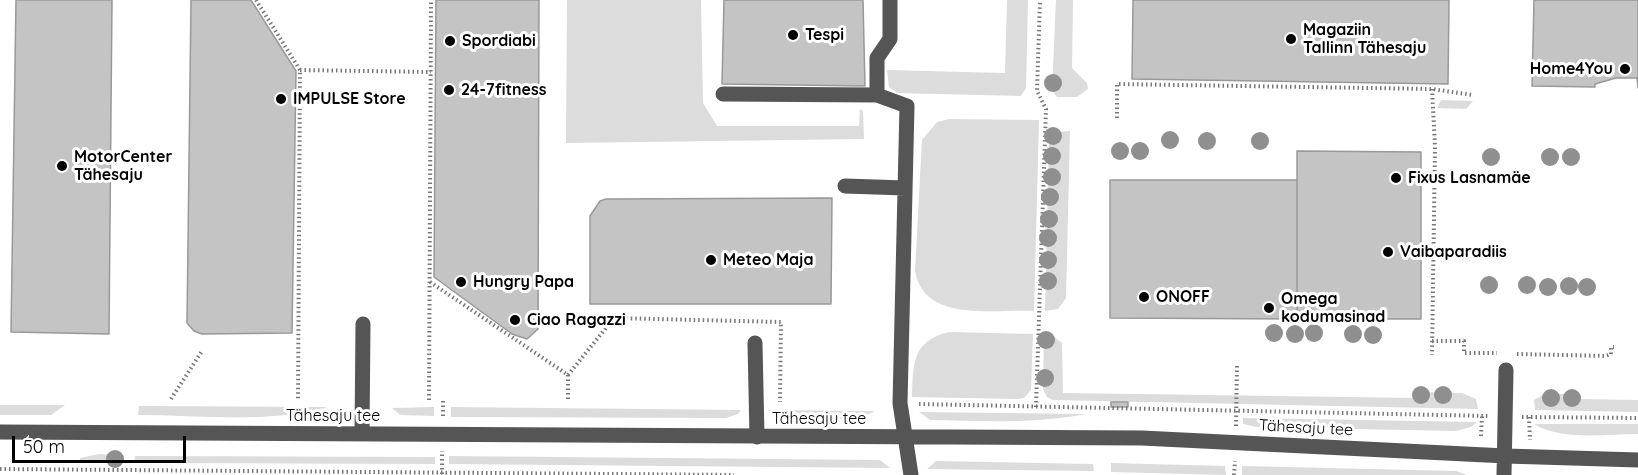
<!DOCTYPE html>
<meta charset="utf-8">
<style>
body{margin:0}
#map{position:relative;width:1638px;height:475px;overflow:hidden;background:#fff;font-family:Quicksand,sans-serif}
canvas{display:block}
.scale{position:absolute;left:12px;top:436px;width:174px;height:27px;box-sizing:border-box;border:3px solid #000;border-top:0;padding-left:8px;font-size:18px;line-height:21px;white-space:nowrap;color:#000;-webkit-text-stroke:4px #fff;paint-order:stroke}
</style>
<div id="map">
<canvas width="1638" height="475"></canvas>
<div class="scale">50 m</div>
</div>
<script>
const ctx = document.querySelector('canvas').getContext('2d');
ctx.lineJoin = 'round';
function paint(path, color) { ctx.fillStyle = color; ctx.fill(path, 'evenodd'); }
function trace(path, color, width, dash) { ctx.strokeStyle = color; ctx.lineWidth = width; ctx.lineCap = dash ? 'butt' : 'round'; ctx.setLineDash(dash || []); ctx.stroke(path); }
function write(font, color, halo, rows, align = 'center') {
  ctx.font = font + ' Quicksand,sans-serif'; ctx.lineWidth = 6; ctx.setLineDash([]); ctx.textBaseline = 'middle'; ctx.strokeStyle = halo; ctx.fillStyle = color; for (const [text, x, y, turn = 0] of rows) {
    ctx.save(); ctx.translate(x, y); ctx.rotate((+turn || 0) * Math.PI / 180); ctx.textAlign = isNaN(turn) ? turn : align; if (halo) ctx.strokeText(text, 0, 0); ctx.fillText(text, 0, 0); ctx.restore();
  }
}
paint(new Path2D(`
 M567 0H701L703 103 717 126H859L860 109 863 111 864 139 566 143Z
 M1007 0H1028L1026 88 1021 96 897 93 889 87 887 70 1005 73Z
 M1056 0H1073L1072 68 1087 83 1088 89 1077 97H1057L1052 90Z
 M1441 100H1442L1473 101 1466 109 1437 108Z
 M949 119 1039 120 1034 311C993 309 924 323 915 271L922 140 937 122Z
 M1070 131 1066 298 1058 309 1045 311 1049 139 1055 132Z
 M949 332 1033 334 1031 390 1024 398 1018 399 912 397C913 364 912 341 949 332Z
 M1044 334 1052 335 1062 343 1063 393 1417 398V392L1462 393 1476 399 1478 409 1053 400 1047 397 1043 389Z
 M1545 394H1579V399L1638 400V412L1535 410 1534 400Z
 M0 405H65L51 415H0Z
 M139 406 328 407C268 424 200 415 138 415Z
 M434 407V416L400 415 392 408Z
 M451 407 741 410 738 414 726 418 451 417Z
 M768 410 875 411C856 422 784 424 768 410Z
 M919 412 1086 414C1034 424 982 421 930 420Z
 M1243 418 1477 422 1471 427 1456 431 1257 427 1243 424Z
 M1534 424H1638V434C1606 434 1562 441 1534 424Z
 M99 454 121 455V463H80V458Z
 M135 456 435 457V464L134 463Z
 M449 456 880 460 890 468 449 464Z
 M936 461 1093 464 1094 471 927 469Z
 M1111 463 1225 466 1226 475 1111 472Z
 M1242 466 1456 471 1467 475H1242Z`), '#dcdcdc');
const building = new Path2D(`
 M16 0H112L109 334 11 332Z
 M191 0H251L296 71 292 333 202 334 194 331 187 323Z
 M436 0H539L538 329 527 339 512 334 434 277Z
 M724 0H863L865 86 722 84Z
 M1133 0H1449L1448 84 1132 79Z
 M1534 0H1638V88L1637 78H1616L1595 84V87L1532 86Z
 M1297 151 1421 152V319H1297Z
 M1110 180H1297V319L1110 318Z
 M832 198 831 304H590V216L600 201 606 199Z
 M1111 402H1128V407H1111Z`);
paint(building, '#c4c4c4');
trace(building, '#999', 1.5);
trace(new Path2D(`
 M256 0 300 70 298 399
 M300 70 431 72
 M1432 89 1435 146 1432 355
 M1117 118V84L1432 89 1473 95
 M430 282 568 375V400
 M1432 341H1464V353H1497
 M1517 354 1606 356 1611 354V347H1614
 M568 375 614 318 781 322 780 402
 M171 399 202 351
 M429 400 431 0
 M919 404 1488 416
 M1036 407 1046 109 1037 91 1040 0
 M443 416V400
 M1522 417 1638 418
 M1529 417 1530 440
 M1236 426 1237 365
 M1481 436 1482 416
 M0 469 734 475
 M442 474V451
 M1234 475 1235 461`), '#777', 4, [1.5, 3]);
trace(new Path2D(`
 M723 94 877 95 907 106 900 403 911 475
 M877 95V58L890 39V0
 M845 186 905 188
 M755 343 757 437
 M0 432 1142 438 1506 456 1638 460
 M362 434 363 324
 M1504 475 1506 370`), '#555', 15);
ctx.fillStyle = '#8f8f8f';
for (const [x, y] of [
 [1053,83],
 [1053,136],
 [1170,140],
 [1207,141],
 [1260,141],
 [1120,151],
 [1140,151],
 [1052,156],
 [1491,157],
 [1550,157],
 [1571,157],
 [1052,177],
 [1050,197],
 [1049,219],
 [1048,238],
 [1048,260],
 [1048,281],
 [1489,285],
 [1527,285],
 [1569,286],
 [1548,287],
 [1587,287],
 [1274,333],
 [1314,333],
 [1295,334],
 [1353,334],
 [1373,335],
 [1046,340],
 [1045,378],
 [1421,395],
 [1443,395],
 [1551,398],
 [1572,398],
 [115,459]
]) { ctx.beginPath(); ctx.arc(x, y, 9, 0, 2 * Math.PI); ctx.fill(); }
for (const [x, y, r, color] of [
 [793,35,6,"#000"],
 [1291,39,6,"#000"],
 [450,41,6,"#000"],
 [1625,69,6,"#000"],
 [449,90,6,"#000"],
 [281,99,6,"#000"],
 [62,166,6,"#000"],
 [1396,178,6,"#000"],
 [1388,252,6,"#000"],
 [711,260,6,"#000"],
 [461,282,6,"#000"],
 [1144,297,6,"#000"],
 [1269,308,6,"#000"],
 [515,320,6,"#000"]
]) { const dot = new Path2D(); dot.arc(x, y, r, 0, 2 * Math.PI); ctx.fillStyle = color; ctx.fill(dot); trace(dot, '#fff', 2); }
write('bold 16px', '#000', '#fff', [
 ["Magaziin",1303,30],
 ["Tallinn Tähesaju",1303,48],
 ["Tespi",805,35],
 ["Spordiabi",462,41],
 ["Home4You",1613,69,"right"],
 ["24-7fitness",461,90],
 ["IMPULSE Store",293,99],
 ["MotorCenter",74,157],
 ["Tähesaju",74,175],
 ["Fixus Lasnamäe",1408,178],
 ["Vaibaparadiis",1400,252],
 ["Meteo Maja",723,260],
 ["Hungry Papa",473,282],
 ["ONOFF",1156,297],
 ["Omega",1281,299],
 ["kodumasinad",1281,317],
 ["Ciao Ragazzi",527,320]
], 'left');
write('16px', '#000', '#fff', [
 ["Tähesaju tee",333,416],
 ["Tähesaju tee",819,419],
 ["Tähesaju tee",1306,428,3]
]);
</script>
